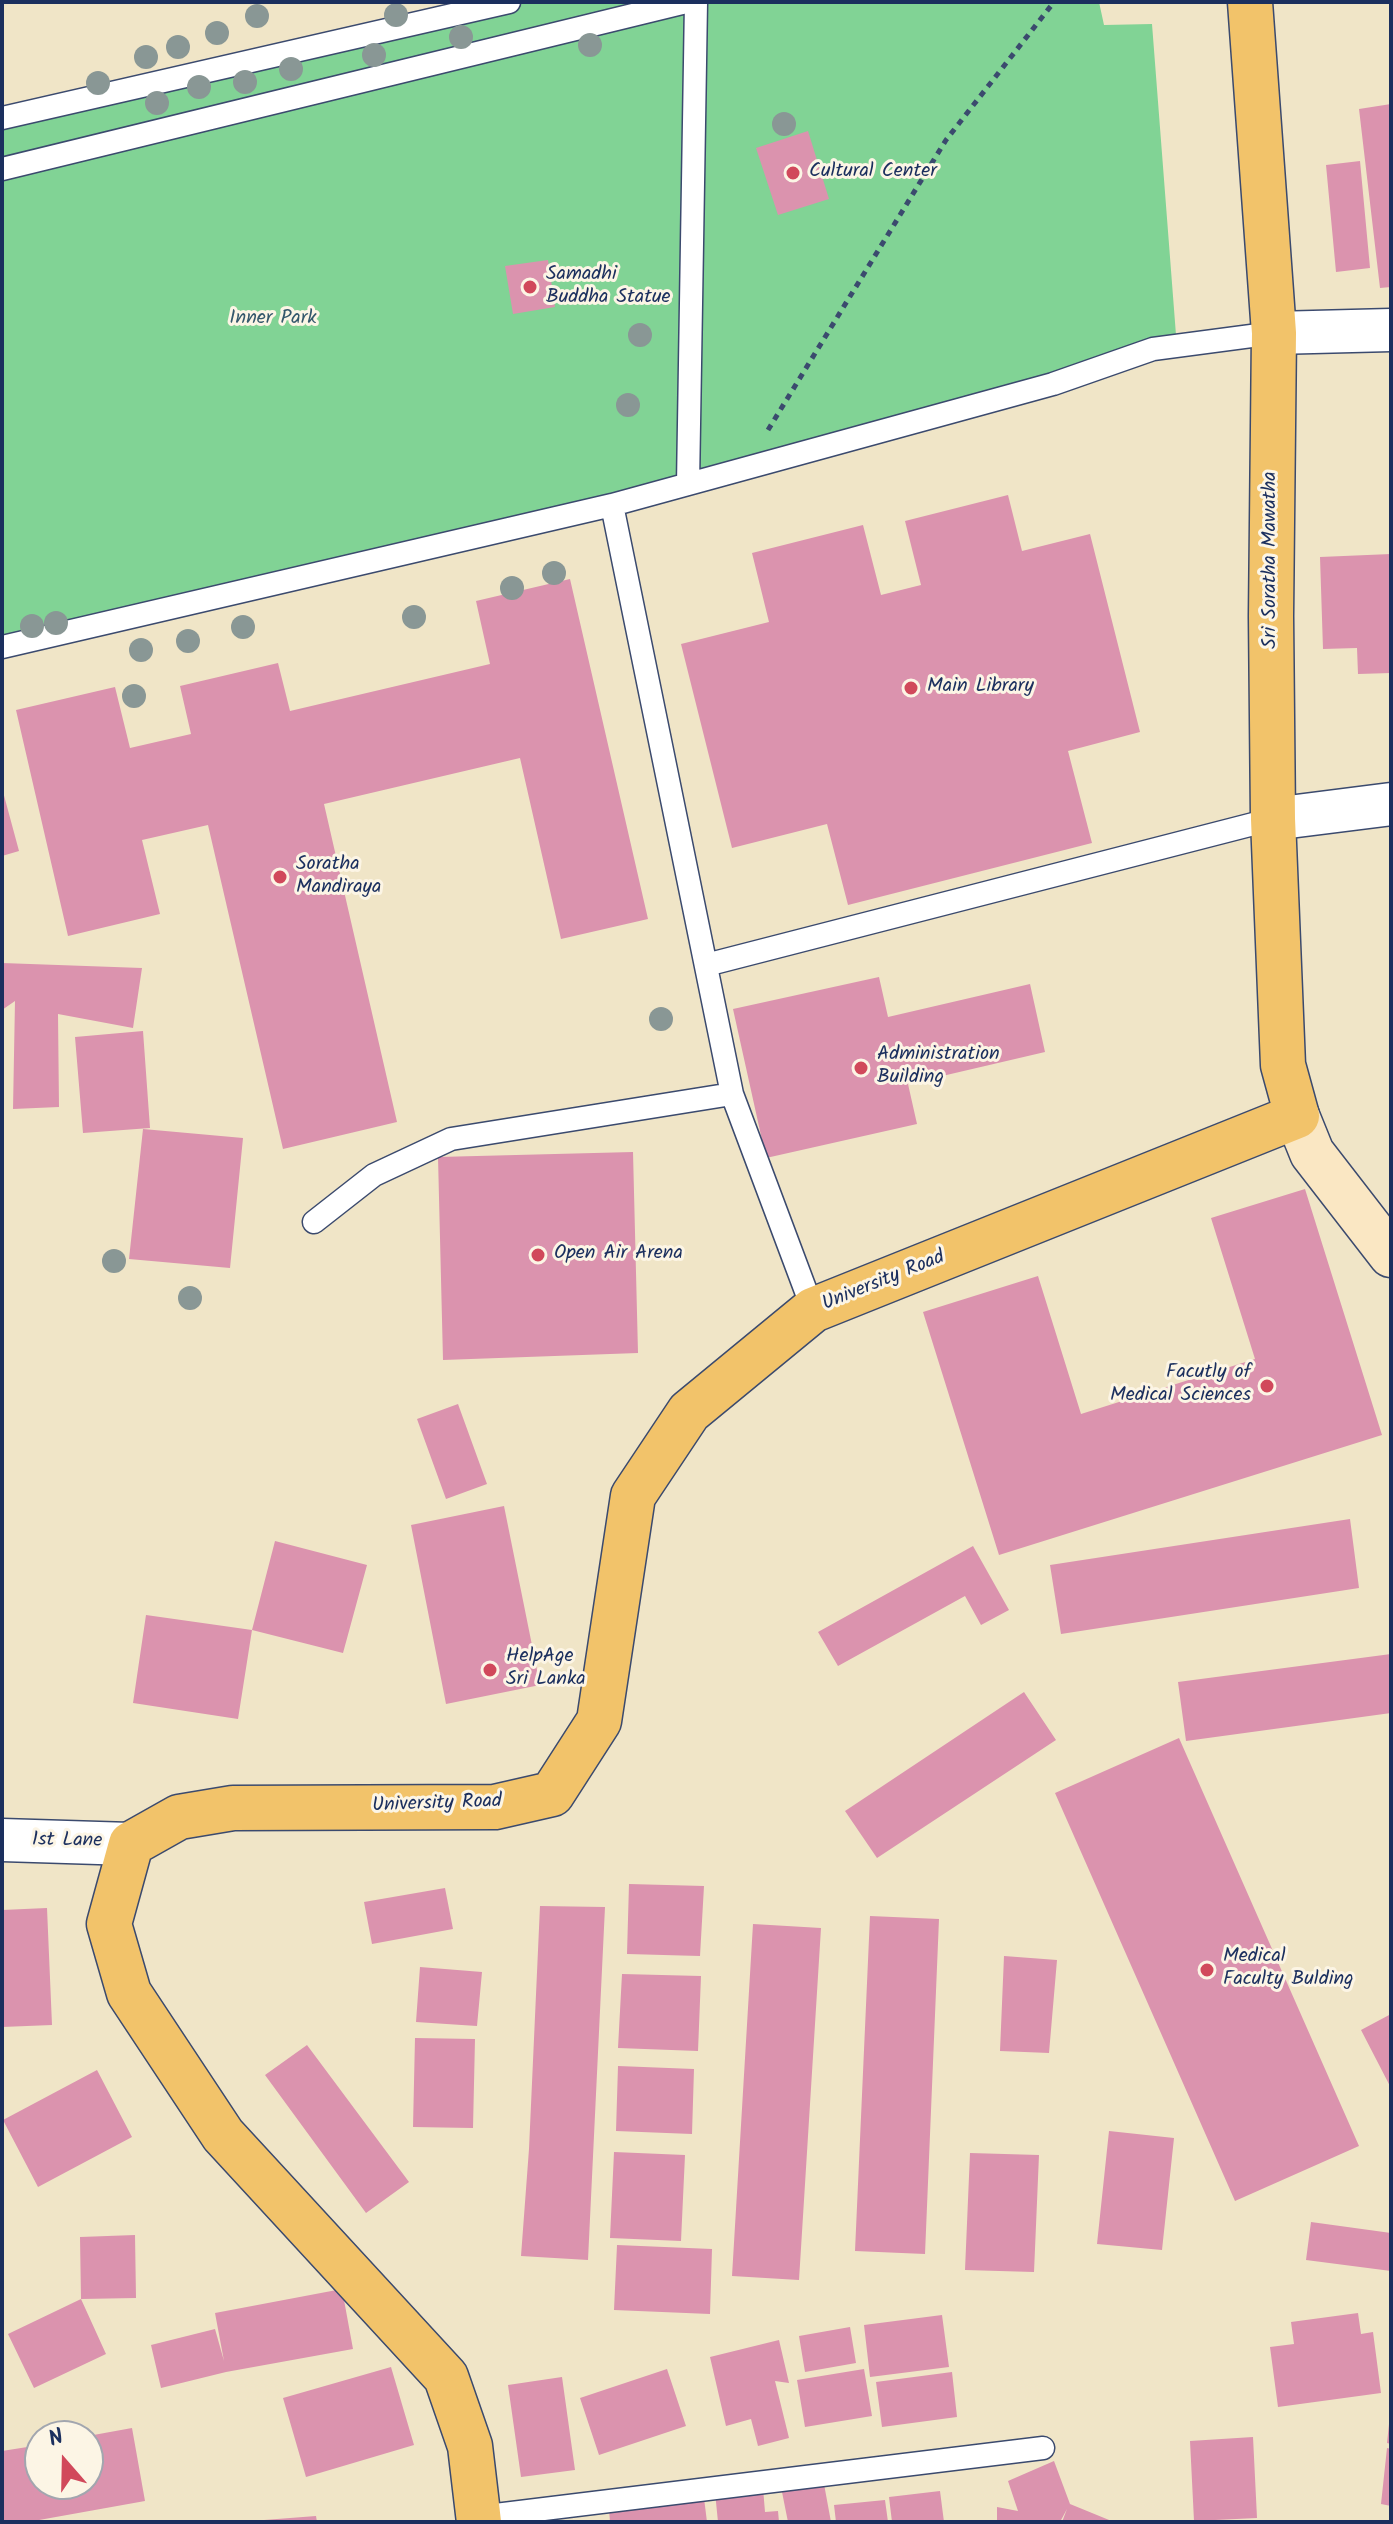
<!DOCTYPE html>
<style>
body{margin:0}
#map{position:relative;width:1393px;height:2524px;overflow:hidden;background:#f0e5c7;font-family:Kalam,sans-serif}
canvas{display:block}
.frame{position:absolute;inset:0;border:4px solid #1b2f5e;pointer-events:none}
.north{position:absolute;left:24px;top:2420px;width:80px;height:80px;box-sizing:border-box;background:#fcf5e5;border:2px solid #a2a6af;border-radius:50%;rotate:340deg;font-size:22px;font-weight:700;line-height:32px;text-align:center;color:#1b2f5e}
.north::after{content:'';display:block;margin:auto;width:28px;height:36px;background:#d1495b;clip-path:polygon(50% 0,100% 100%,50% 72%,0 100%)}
</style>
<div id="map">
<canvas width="1393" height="2524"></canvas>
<div class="frame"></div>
<div class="north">N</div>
</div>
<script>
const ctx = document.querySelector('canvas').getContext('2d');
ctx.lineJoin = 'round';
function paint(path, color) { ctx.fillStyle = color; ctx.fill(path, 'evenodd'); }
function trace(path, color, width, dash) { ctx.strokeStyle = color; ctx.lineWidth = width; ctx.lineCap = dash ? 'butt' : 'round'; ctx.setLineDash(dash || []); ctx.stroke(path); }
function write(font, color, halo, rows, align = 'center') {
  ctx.font = font + ' Kalam,sans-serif'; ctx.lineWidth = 6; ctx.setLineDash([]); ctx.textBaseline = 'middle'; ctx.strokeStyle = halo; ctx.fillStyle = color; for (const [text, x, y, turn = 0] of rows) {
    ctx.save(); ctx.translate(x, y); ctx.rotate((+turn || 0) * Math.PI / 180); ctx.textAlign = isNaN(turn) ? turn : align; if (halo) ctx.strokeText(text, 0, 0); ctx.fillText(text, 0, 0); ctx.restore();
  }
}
paint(new Path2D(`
 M509 2H1099L1104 25 1152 24 1177 348 1053 384 2 646V118Z`), '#81d395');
paint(new Path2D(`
 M1391 104V287L1380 288 1359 109Z
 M808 131 829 199 778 215 756 148Z
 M1360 161 1370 268 1336 272 1326 165Z
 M548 260 555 307 513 314 505 266Z
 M1008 495 1022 551 1090 534 1140 732 1068 751 1092 843 848 905 827 824 732 848 681 644 769 622 752 553 863 525 881 595 921 585 905 521Z
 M1391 554V673L1358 674 1357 648 1323 649 1320 557Z
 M570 579 648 919 561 939 520 758 324 804 397 1122 283 1149 208 825 142 840 160 914 68 936 16 710 115 687 130 748 191 734 180 686 278 663 290 711 490 664 476 601Z
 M2 788 19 851 2 856Z
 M2 963 142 968 133 1028 58 1014 59 1107 13 1109 15 1001 2 1010Z
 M879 977 888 1017 1030 984 1045 1052 908 1084 917 1124 766 1158 733 1009Z
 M143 1031 150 1128 83 1133 75 1037Z
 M143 1129 243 1138 230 1268 129 1259Z
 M633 1152 638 1353 443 1360 438 1157Z
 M1305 1189 1382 1435 999 1555 923 1312 1038 1276 1081 1414 1255 1359 1211 1218Z
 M458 1404 487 1484 446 1499 417 1419Z
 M504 1506 540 1685 446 1704 411 1525Z
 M1350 1519 1359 1588 1061 1634 1050 1565Z
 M275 1541 367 1565 343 1653 252 1630Z
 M973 1546 1009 1610 981 1625 965 1596 838 1666 818 1632Z
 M146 1615 252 1630 238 1719 133 1703Z
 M1391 1654V1713L1186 1741 1178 1682Z
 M1024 1692 1056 1740 877 1858 845 1811Z
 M1179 1738 1359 2146 1235 2201 1055 1793Z
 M629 1884 704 1886 700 1956 627 1954Z
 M445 1888 453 1929 372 1944 364 1902Z
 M540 1906 605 1907 588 2260 521 2256 529 2149Z
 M47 1908 52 2025 2 2027V1910Z
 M870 1916 939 1919 925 2254 855 2251Z
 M753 1924 821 1928 799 2280 732 2276Z
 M1004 1956 1057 1960 1049 2053 1000 2051Z
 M420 1967 482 1972 477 2026 416 2022Z
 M622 1974 701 1976 698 2051 618 2048Z
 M1391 2014V2088L1361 2030Z
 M415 2038 475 2039 473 2128 413 2127Z
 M307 2045 409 2182 366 2213 265 2075Z
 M618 2066 694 2069 692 2134 616 2131Z
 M97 2070 132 2137 38 2187 3 2120Z
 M1109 2131 1174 2138 1162 2250 1097 2244Z
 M614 2152 685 2155 681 2241 610 2238Z
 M970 2153 1039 2155 1034 2272 965 2270Z
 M1311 2222 1391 2233V2271L1306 2260Z
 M135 2235 136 2298 81 2299 106 2354 34 2388 8 2334 81 2299 80 2237Z
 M617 2245 712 2249 710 2314 614 2310Z
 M342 2289 353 2349 226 2372 161 2388 151 2345 215 2329 224 2361 215 2313Z
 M1358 2313 1361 2334 1373 2332 1381 2393 1278 2407 1270 2347 1294 2344 1291 2322Z
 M942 2315 949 2367 870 2377 864 2325Z
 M850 2327 856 2363 805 2372 799 2336Z
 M779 2340 789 2383 775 2381 789 2438 758 2446 751 2419 726 2426 710 2357Z
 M391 2367 414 2445 306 2477 283 2398Z
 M667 2369 686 2426 599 2455 580 2398Z
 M864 2369 872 2416 805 2427 797 2380Z
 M952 2372 957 2417 882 2427 876 2382Z
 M562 2377 575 2470 521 2477 508 2385Z
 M1389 2424H1391V2444L1387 2443Z
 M132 2428 145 2501 28 2522H2V2451L40 2445V2484H88V2436Z
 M1253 2437 1257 2518 1194 2521 1190 2441Z
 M1387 2448 1391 2449V2506L1381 2504Z
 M1054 2461 1070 2504 1114 2522H1062L1067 2509 1060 2522H997V2507L1018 2511 1008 2481Z
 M824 2484 831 2522H788L782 2492Z
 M763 2488 765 2512 778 2511 779 2522H718L715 2492Z
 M940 2491 944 2522H892L889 2497Z
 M704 2498 707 2522H610L609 2509Z
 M885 2500 888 2522H836L834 2505Z
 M316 2516 317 2522H264V2520Z`), '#db93ae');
const lane = new Path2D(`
 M2 118 509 2
 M2 169 686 2
 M688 484 696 2
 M612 505 732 1094 813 1310
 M2 647 612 505 1053 384 1153 349 1274 333
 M706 965 1273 819
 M314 1222 374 1175 451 1139 732 1094
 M479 2517 1043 2448`);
const street = new Path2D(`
 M1274 333 1391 330
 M1273 819 1391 804
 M2 1840 131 1844`);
const secondary = new Path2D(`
 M1297 1116 1312 1153 1391 1255`);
const primary = new Path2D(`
 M479 2522 470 2446 446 2377 223 2135 129 1993 109 1924 131 1844 179 1817 233 1808 495 1807 552 1794 599 1721 633 1496 689 1412 813 1310 1297 1116 1283 1065 1273 819 1271 616 1274 333 1250 2`);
trace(lane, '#3b4a6e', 25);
trace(street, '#3b4a6e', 45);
trace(secondary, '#3b4a6e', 47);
trace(primary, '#3b4a6e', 47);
trace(new Path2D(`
 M768 430 946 140 1054 2`), '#3b4a6e', 5, [6, 6]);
trace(lane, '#fff', 22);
trace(street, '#fff', 42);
trace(secondary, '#fae7c3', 44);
trace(primary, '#f2c36a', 44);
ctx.fillStyle = '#899795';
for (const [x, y] of [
 [396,15],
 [257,16],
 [217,33],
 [461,37],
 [590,45],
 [178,47],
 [374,55],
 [146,57],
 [291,69],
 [245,82],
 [98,83],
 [199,87],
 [157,103],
 [784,124],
 [640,335],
 [628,405],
 [554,573],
 [512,588],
 [414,617],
 [56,623],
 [32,626],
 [243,627],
 [188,641],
 [141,650],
 [134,696],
 [661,1019],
 [114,1261],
 [190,1298]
]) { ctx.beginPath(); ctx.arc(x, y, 12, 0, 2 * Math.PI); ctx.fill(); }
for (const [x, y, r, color] of [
 [793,173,8,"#d1495b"],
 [530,287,8,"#d1495b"],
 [911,688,8,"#d1495b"],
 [280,877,8,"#d1495b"],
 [861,1068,8,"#d1495b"],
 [538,1255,8,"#d1495b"],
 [1267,1386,8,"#d1495b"],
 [490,1670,8,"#d1495b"],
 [1207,1970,8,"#d1495b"]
]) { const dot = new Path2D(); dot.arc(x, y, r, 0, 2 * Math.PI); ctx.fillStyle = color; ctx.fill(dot); trace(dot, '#fcf5e5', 3); }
write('20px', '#1b2f5e', '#fcf5e5', [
 ["Cultural Center",809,173],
 ["Samadhi",546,276],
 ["Buddha Statue",546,299],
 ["Main Library",927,688],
 ["Soratha",296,866],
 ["Mandiraya",296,889],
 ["Administration",877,1056],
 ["Building",877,1079],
 ["Open Air Arena",554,1255],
 ["Facutly of",1251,1374,"right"],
 ["Medical Sciences",1251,1397,"right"],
 ["HelpAge",506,1658],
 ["Sri Lanka",506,1681],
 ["Medical",1223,1958],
 ["Faculty Bulding",1223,1981]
], 'left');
write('20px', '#34586c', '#fcf5e5', [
 ["Inner Park",273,320]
]);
write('20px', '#1b2f5e', '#fcf5e5', [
 ["Sri Soratha Mawatha",1272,560,-90],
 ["University Road",884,1282,-22],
 ["University Road",437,1805,-2],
 ["1st Lane",67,1842,1]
]);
</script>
